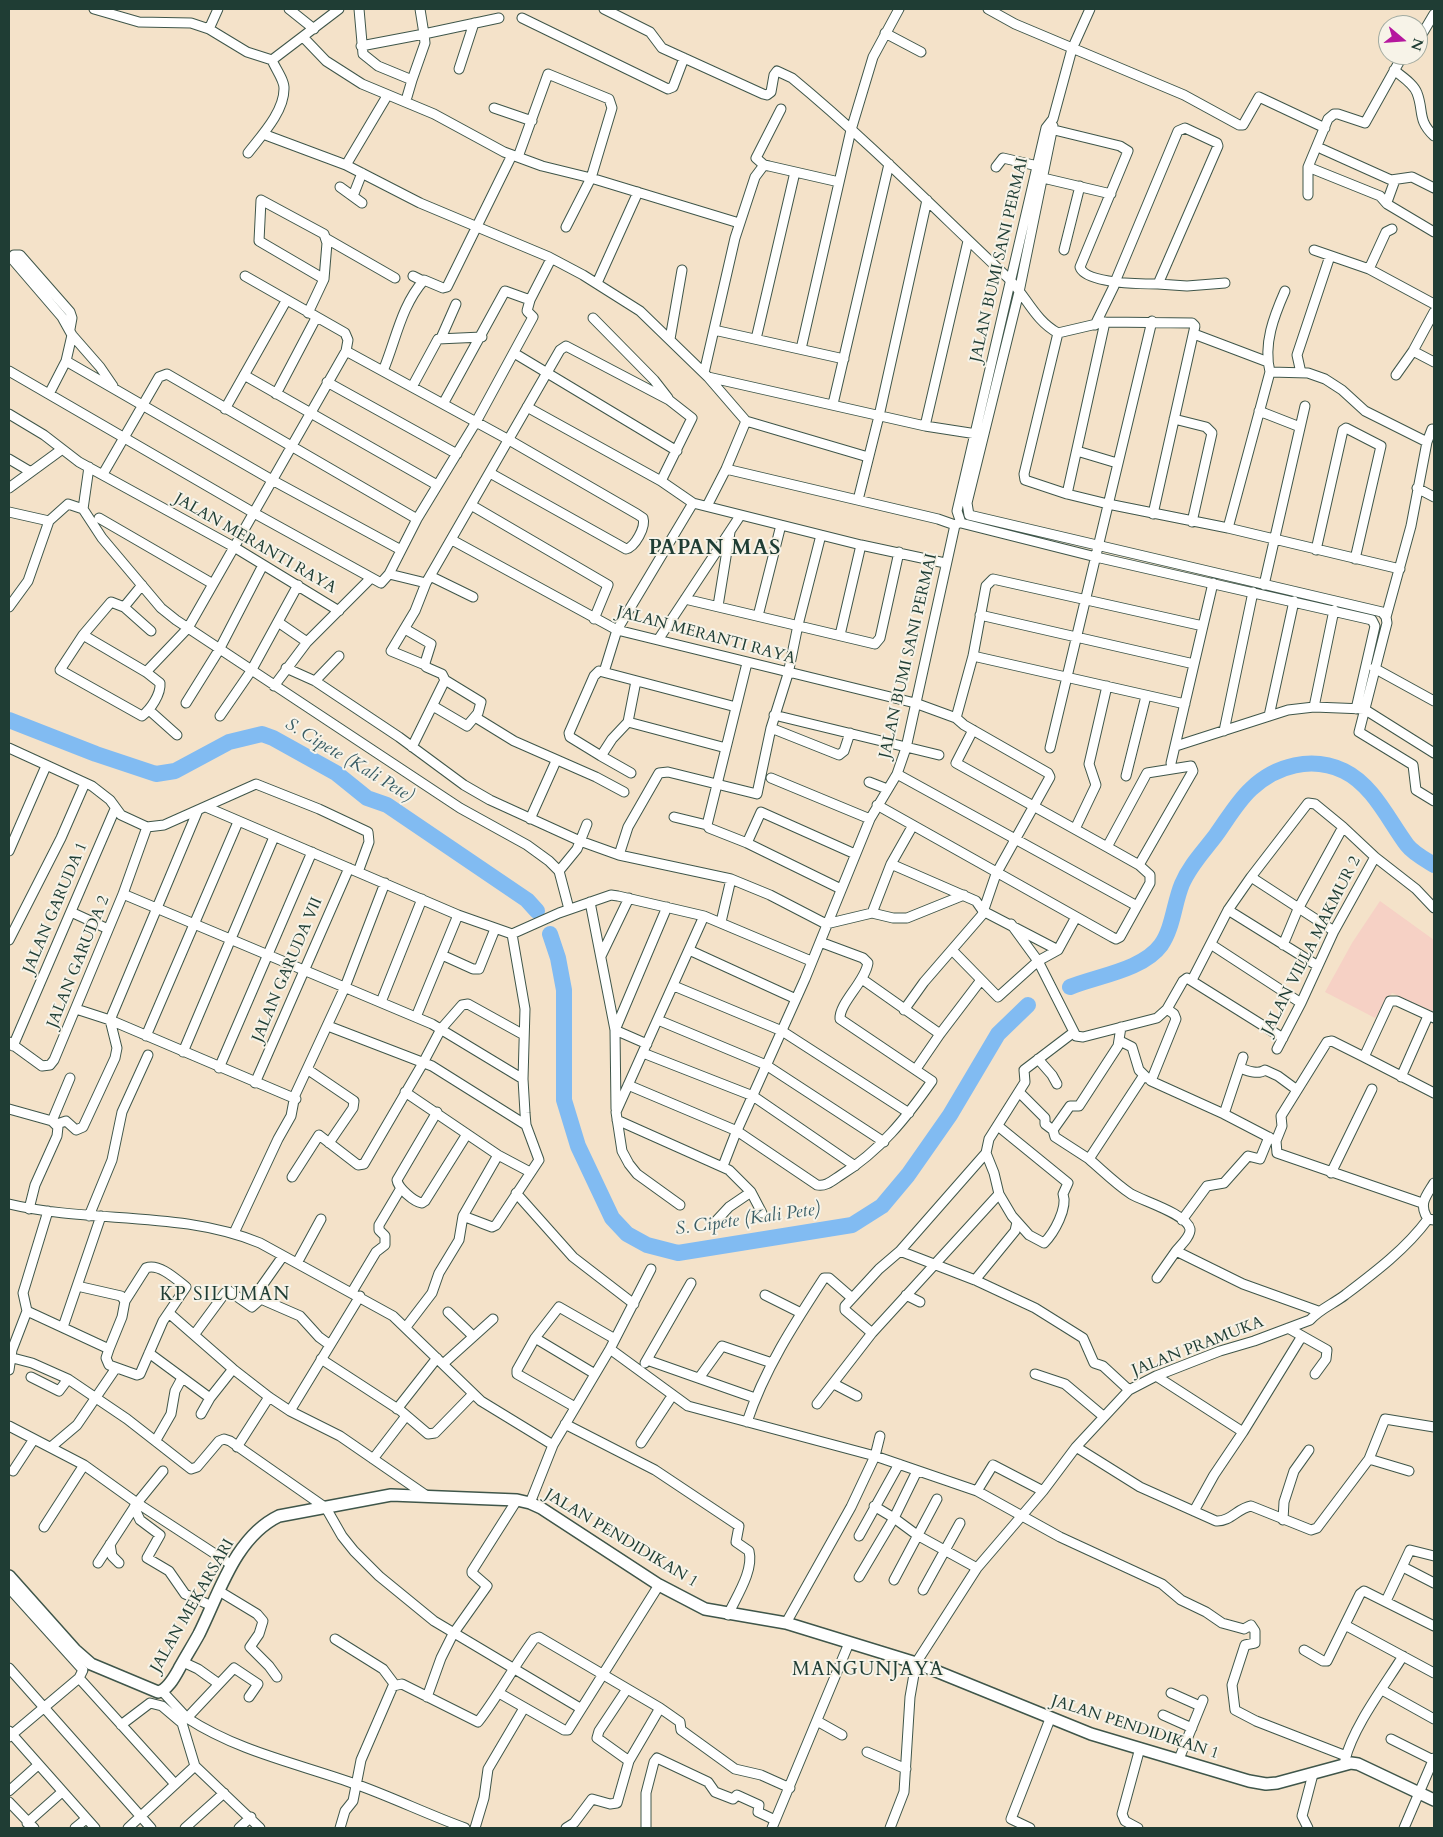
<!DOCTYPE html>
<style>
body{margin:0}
#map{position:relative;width:1443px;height:1837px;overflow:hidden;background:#f4e2c9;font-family:Cardo,serif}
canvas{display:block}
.frame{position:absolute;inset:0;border:10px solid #1f3d34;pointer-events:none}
.north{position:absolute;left:1378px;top:15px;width:50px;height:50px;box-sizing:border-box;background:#f7f3e8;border:1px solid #a1aaa0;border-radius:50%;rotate:108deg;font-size:14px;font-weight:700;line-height:20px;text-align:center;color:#1f3d34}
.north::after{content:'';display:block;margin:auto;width:18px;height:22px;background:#b5179e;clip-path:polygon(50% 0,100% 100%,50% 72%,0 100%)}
</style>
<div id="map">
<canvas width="1443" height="1837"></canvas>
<div class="frame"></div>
<div class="north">N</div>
</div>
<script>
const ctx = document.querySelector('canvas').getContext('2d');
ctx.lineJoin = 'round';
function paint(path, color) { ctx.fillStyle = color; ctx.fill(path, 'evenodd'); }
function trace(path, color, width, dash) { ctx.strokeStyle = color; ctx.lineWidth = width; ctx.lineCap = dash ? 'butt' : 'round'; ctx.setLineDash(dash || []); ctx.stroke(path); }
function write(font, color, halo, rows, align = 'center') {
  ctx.font = font + ' Cardo,serif'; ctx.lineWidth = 4; ctx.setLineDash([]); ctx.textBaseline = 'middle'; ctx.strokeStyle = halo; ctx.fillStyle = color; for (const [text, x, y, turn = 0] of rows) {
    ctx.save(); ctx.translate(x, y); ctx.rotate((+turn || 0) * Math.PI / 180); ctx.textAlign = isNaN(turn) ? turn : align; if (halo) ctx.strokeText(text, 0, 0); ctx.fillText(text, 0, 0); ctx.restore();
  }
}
paint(new Path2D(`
 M1380 901 1434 940V1012L1392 993 1375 1018 1325 992 1352 943Z`), '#f6d1c5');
trace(new Path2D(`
 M9 720 96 754 156 774 175 771 229 742 262 734 273 738 336 773 367 798 387 805 527 900 537 911
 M550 934 558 958 564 990V1100L578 1146 612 1218 627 1234 647 1245 678 1253 852 1225 882 1206 908 1175 950 1115 998 1034 1028 1005
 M1070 987C1097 976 1143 970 1161 945 1173 928 1174 903 1182 884 1190 865 1204 851 1216 835 1227 820 1237 802 1251 789 1276 765 1312 756 1344 771 1373 785 1389 821 1407 845 1413 853 1426 860 1434 865`), '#81bbf2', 16);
const minor = new Path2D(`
 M94 9 139 22 191 23 209 29 247 52 272 60 339 9
 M289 9 314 29
 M359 9 363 54 378 66 412 80 407 97
 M604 9 650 32 662 48 763 94 767 95 771 92 774 75 777 71 792 78C867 140 936 210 1007 277 1026 295 1034 320 1058 333L1105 322 1192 323 1195 326 1153 514
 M988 9 1015 24 1184 95 1239 125H1243L1259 97 1325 128
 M522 18 668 89 673 87 684 58
 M209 29 218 9
 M885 33 921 52
 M303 37 326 61 362 84 434 114 504 152 542 166 591 178 739 223
 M1418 41 1434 14
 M361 46 424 34 420 9
 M459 69 474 23
 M1394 70C1401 76 1414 84 1417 93 1424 111 1417 120 1434 136
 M412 80 425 43 424 34 499 18
 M387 96 346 165 420 203 549 257 583 275 640 311 708 377 925 426 983 435
 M494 108 532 121
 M1046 128 1120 146 1128 151 1080 267C1085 284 1143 284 1158 284L1218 146 1217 143 1185 128 1178 131 1115 282 1114 286 1095 325
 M263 134 346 165
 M1322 149 1391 180 1412 177 1434 188
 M248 153C261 136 284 112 284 89 285 81 275 68 272 60
 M518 157 548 74 609 99 612 108 591 178 566 227
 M764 165 756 158 781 109
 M996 167 1003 158 1042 167
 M1308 167 1380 196 1387 204 1434 232
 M1043 178 1111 194
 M340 187 362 203
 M1308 195V167L1328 119 1334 114H1338L1365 123 1403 55
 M353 196 362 173
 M1387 202 1395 180
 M327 239 395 278
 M1064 250 1080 186
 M1314 250 1369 269 1434 304
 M1369 269 1386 232 1392 229
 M413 276 423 281
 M597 283 638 192
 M1158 284 1187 286 1225 283
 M308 313 324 279 259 241 261 200 324 234 327 243 324 279
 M593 318 654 380 668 398
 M70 329 72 318 70 312 20 255H14L13 260 62 317 72 335 100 367 113 386
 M714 330 844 359
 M1058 333 1024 474 1025 480 1067 494 1108 504 1228 528 1400 569
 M1194 334 1268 362
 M441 338 456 304
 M670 339 682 270
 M756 339 795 172
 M801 349 851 130 873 57 899 9
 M346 351 509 440 637 514 643 518C646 527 635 547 626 549L490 473
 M1413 351 1434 362
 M514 353 677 451
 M66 361 272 480 401 550
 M9 371 254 513 381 583 389 574 417 519 476 422 533 317 527 311 530 300
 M383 371C396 340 401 306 424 280L443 288 447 287 512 155
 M1270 372 1308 373 1325 379 1342 390 1365 411 1427 442 1411 526 1386 617
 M704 373 735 238 755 177 764 165 769 166 839 182
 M1301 373 1297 355 1330 256
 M244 375 437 485
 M1396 375 1413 351 1434 312
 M327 382 457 454
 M412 387 438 339 482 337
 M49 394 66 361 72 335
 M276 394 316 318
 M443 404 505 291 530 300 551 259
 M833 404 889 164
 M527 407 661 481 693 503
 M225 409 286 301
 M1259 411 1300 427
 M9 414 44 435 79 462 234 547 339 611
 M1174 419 1206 427 1212 433 1192 522
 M746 421 868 457
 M925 426 968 241
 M1427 442 1432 429 1434 430
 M1077 451 1117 463
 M9 459 31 472
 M726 469 938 519 955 525 959 523
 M103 474 159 377 167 374 417 519
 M9 488 61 450
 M1417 488 1434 497
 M1067 494 1105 322
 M858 500 879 416 927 200
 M471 505 608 585 594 619
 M707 506 726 469 746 421 708 377
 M83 509 89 467
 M9 512 49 521
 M969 515 1382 612 1386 617 1387 623 1359 732 1413 765 1416 790 1434 801
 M969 515 967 503 1019 292 1053 126
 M99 518 213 584
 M961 523 957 511 1046 128 1053 119 1072 49 1090 9
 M961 523 1096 557 1372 620 1375 626 1356 709
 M1228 528 1270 372C1263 344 1274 316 1285 291
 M452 540 617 630 915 703 956 718 973 656 986 586 993 579 1203 626
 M1316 550 1343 430 1346 428 1381 446 1355 559
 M389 574 426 583 560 350 566 346 669 400 692 418 661 481
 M430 576 473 597
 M1264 585 1305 406
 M685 599 875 644 880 638 899 552
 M718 606 730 532
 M9 607 28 581 49 521 68 504 83 509 102 538 161 608 176 620 460 808 527 845 549 861 559 871 569 909
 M124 607 142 585
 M980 615 1194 664
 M758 616 781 525
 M278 622 307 642
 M405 629 431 644 425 663 426 667 442 674 445 680 481 702 478 713 467 726 433 706
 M83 635 146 672 160 683C161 694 151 709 142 716L60 670 83 635 111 602 124 607 151 631
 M840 635 861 545
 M658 640 740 516
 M973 656 1185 704
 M747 663 707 825 709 828 747 843 841 889
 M425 665 391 651 415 611 426 583
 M286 668 315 681 399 737 464 785 490 800 580 841 619 855 731 879 770 895 826 924 872 913 893 918H907L964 895
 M1374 668 1434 701
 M146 672 188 628 346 351 348 340 345 333 245 276
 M604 672 617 630 693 503 861 545 945 563
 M315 681 339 656
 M274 686 307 642 371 578
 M186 703 219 650 263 565
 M1314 707 1334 610
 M149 710 177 735
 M774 715 939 755
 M220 716 251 671 298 585
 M1269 716 1294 601
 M475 717 514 741 596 777 624 792
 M628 722 636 681
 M771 728 839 755 844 751 850 733
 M1224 731 1253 592
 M1176 746 1288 710 1314 707 1364 709 1434 753
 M412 747 445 680
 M9 748 92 786 110 800 121 815 147 827 164 825 256 784 319 809 368 832 369 842 358 872
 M726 748 628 722 612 739 601 756 570 737 569 733 594 676 599 671 736 707
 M1050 748 1152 321
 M601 756 631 773
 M1171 763 1213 583
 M897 774 1137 906
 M1126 776 1146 696
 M771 778 870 819
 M869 782 887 789
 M877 805 1112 937 1116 939 1120 937 1150 883V875L1139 865 1107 847 956 763 973 730
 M206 807 458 915 512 934 559 913 611 895 618 896 704 916 811 961
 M674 817 707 825
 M530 819 556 761
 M1075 829 1096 785 1089 764 1107 686
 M747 843 761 812 855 854
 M1107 847 1147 773 1191 766 1193 771 1139 865
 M9 851 46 766
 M619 855 628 827 659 773 668 772 757 794 771 728 788 674 798 625 821 535
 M891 864 976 901 983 911 1058 950
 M559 871 577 849 587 824
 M1251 877 1334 931
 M123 894 432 1024 523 1079
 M590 902 615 1030 616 1109
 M1228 910 1318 966
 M71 912 108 929
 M872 913 891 864 912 827
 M721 922 731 879
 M1011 924 1038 961 1076 1036 1083 1037 1157 1018 1167 1009 1183 981 1187 978 1283 1038
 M9 940 61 838 85 783
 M1212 945 1301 1003
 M1283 945 1298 909 1343 827
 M689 950 796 999
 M952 950 998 997 1038 961 1058 950 1076 917
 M442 955 473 969H479L495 929
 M601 956 629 898
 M862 979 940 1034
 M1192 980 1228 910 1251 877 1308 803 1315 804 1343 827 1375 857 1416 889 1434 908
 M674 986 782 1031 909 1113
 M381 1002 422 899
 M76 1009 110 1020 296 1099
 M1167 1009 1174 1014 1176 1019 1151 1081 1224 1114 1276 1141
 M904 1010 924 982 982 915 996 874 1050 777 1048 773 964 725 956 718
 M416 1017 458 915
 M1434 1018 1397 1001H1390L1364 1057 1434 1093
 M658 1020 766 1065 884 1142
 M328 1026 432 1066 526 1125
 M146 1036 238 822
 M1120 1041 1132 1047 1139 1070 1147 1078
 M9 1042 42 1066 50 1065 54 1060 123 894 147 827
 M647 1044 615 1030 667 907
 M13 1046 115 809
 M1277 1049 1301 1003 1334 931 1375 857
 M183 1052 274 837
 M643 1053 753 1096 855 1166
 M1364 1057 1332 1041 1327 1042 1281 1116 1282 1126 1276 1141 1277 1153 1422 1203
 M1038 1059 1052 1075 1057 1084
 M219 1068 312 852
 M1240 1068C1248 1071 1258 1075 1265 1070L1278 1076 1297 1090
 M307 1069 354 1101 353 1108 329 1143
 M916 1069 940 1034 981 980
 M1401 1077 1428 1016
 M255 1083 349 868
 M628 1085 737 1131 817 1185C826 1187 833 1180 841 1175 880 1151 906 1118 932 1081L840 1019C839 1003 865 982 868 963L863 958 820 942
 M405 1092 498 1155 530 1172
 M1019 1092 1045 1118V1124L1053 1130 1055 1137 1089 1159 1144 1075
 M9 1109 52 1121 58 1127 57 1136 35 1185 29 1209
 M437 1112 397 1180C398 1188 414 1202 422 1203L425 1201 467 1134
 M1224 1114 1243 1057
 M617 1120 729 1170 751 1192 762 1213
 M52 1121 70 1078
 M57 1124 66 1121 76 1130 83 1127 115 1058 117 1048 110 1020 198 810
 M998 1126 1068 1183 1063 1194C1068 1208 1054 1233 1044 1243L1029 1235 1012 1216 999 1194 994 1173 986 1153 989 1139 1025 1082 1024 1070 1074 1032
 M1053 1130 1070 1106H1079L1118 1046 1121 1027
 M498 1155 463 1216 492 1227 496 1225 539 1160 526 1125 525 1113 523 1079 525 1009 512 934
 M1089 1159C1103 1171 1116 1184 1131 1194 1143 1201 1187 1214 1190 1229 1191 1236 1180 1246 1176 1251L1243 1284 1318 1311
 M723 1166 735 1135 805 979 870 819 897 774 906 748 955 525
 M1331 1173 1372 1089
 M292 1177 319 1135 358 1165 364 1164 423 1063 441 1029 462 1005 468 1004 524 1035
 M516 1193 573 1257 634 1304
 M9 1204C92 1224 180 1210 260 1243L393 1316 481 1401 553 1445
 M680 1205 637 1174 629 1164 622 1151 616 1112 704 916
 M48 1211 23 1293 27 1311 109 1349 106 1358 109 1365 137 1375 140 1374 163 1321 186 1287C176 1279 159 1263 146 1268L125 1301
 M89 1216 112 1160 122 1112 148 1055
 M1428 1219C1418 1204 1426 1196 1434 1183
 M1182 1220 1207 1186 1224 1183 1248 1156 1260 1159 1269 1137
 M716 1221 729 1207 751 1192
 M234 1233 278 1139 291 1116 295 1095 345 987 385 883
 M900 1251 975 1280 1035 1308 1083 1338 1094 1363 1103 1366 1129 1390
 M297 1263 321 1219
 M1157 1278 1176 1251
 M975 1280 1015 1231 1017 1222
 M77 1286 121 1296 125 1301 122 1317 109 1349
 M352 1292 376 1252 385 1245V1236L379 1230V1225L401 1188
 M765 1295 801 1313
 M906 1295 920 1302
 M259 1298V1290L283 1256
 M448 1312 473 1336
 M170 1314 233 1369 269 1397 290 1411 340 1436 427 1496
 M63 1327 101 1216
 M406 1327 432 1293 439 1273 459 1240 463 1216
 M1288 1328 1327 1350 1326 1359 1315 1374
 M872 1333 845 1310V1306L879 1269 900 1251 986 1153
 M194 1335 225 1293 229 1291 252 1307 261 1299 300 1316 319 1337 330 1345
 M535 1338 595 1374
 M610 1349 688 1406 875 1456 977 1491 1060 1537 1162 1584 1181 1600 1206 1612 1222 1623 1244 1629 1251 1625 1255 1631V1643L1245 1645 1232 1685 1235 1710 1256 1721 1346 1756
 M149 1353 210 1398
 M9 1357 32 1363 68 1379 127 1419 191 1469 197 1467 219 1441 224 1439 230 1441 326 1508 342 1536 354 1551 379 1576 434 1621 580 1708
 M321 1359 401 1411 428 1434 435 1433 473 1394
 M647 1360 755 1398
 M645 1363 691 1283
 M443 1364 493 1319
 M9 1370 12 1350 27 1311
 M1035 1374 1065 1384 1103 1416
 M1156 1376 1243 1432
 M31 1377 59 1391 68 1379
 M699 1378 722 1346 772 1363
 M834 1384 857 1396
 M817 1404 872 1333 999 1194
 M575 1407 517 1374V1370L535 1338 559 1307 615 1339
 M397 1409 437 1358
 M290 1411 360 1296
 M201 1414 210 1398 233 1369
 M747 1422C764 1370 794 1324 824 1278H829L852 1298
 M565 1424 655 1470 739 1526 736 1542 749 1551C754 1571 736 1597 728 1615
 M9 1426 84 1465 137 1503 232 1565
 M156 1440 171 1414 175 1391 182 1378
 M641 1443 672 1396
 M51 1447 77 1425 116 1368
 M237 1447 269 1397
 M1076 1447 1140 1487 1216 1521C1230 1522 1238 1508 1251 1506L1311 1530 1317 1528 1369 1459 1385 1419 1434 1427
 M373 1459 406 1416
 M1369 1459 1409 1471
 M13 1471 34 1439
 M917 1471 894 1518 917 1535 977 1568
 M977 1491 993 1465 1043 1491
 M530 1503 553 1445 610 1349 651 1269
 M134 1507 140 1520 160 1535 147 1558 169 1571 185 1594 212 1606
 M1194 1511 1214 1475 1243 1432 1302 1336
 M1283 1520 1284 1502 1294 1471 1309 1450
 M44 1527 84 1465
 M859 1536 899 1464
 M110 1544 112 1556 119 1563
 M98 1563 137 1503 163 1471
 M1403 1567 1434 1583
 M859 1577 894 1518 874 1506
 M894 1580 937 1499
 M9 1588 83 1670 79 1678 9 1737
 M923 1590 960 1523
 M219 1591 257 1614 263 1621 259 1634 250 1647 269 1666 277 1677
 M1386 1601 1410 1550 1434 1556
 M786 1623 851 1507 875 1456 880 1436
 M1345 1625 1434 1673
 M335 1639 383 1669 395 1685
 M1304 1650 1323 1661H1327L1360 1594 1364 1591 1434 1626
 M183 1662 198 1669 219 1684
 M9 1668 151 1828
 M79 1678 175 1784
 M627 1689 599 1731 597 1738 629 1761
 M1382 1690 1434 1719
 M162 1691 187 1718 234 1668 258 1684 249 1697
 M499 1693 564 1730H568L659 1585
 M1171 1693 1200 1706
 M427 1697 441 1658 453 1634 487 1586 472 1573V1571L517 1500
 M1163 1715 1192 1728
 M187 1718C239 1752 300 1764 358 1785 394 1798 429 1815 465 1828
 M817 1721 842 1735
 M121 1725 150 1703 162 1706 182 1723 195 1766 260 1828
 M9 1731 95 1828
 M1391 1739 1433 1760
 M867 1752 906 1769
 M1179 1759 1203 1700
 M1345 1760C1353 1727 1385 1685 1403 1656
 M9 1791 38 1765
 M9 1802 34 1828
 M27 1823 62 1792
 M75 1828 86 1819
 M128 1828 195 1766
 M185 1828 224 1793
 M239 1828 251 1817
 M340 1828 345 1811 353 1801 361 1760 393 1686 402 1684 478 1722C498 1696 514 1666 534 1639L539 1637 660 1708 680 1722 681 1730 735 1769 761 1775 790 1788
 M475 1828 484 1798 488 1769 524 1708
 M566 1828 574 1823 592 1799 610 1804 617 1803 629 1761 660 1708
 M646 1828V1793L654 1762 657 1758 708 1782 715 1792 733 1799 737 1795 759 1805 758 1812 775 1820
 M772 1828 849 1643
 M890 1828 904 1792 910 1697 916 1663 977 1568 1043 1491 1076 1447 1129 1390 1156 1376 1220 1351 1254 1341 1310 1320C1320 1309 1333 1304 1345 1295 1374 1273 1406 1249 1428 1219L1434 1220
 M1030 1828 1011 1819 1050 1719
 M1138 1828 1125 1821 1122 1814 1140 1748
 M1308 1828 1302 1816 1313 1774
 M1404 1828 1434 1758`);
const tertiary = new Path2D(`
 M9 1576 75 1650 91 1664 158 1692C168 1690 175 1676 180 1667 186 1656 193 1645 199 1634 219 1594 235 1537 279 1516L391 1495 517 1500 530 1503 541 1508 659 1585 705 1609 786 1623 916 1663 1091 1734 1249 1781 1266 1784 1277 1783 1351 1763 1358 1764 1434 1800`);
trace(minor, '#3f564a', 11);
trace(tertiary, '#3f564a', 14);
trace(minor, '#fff', 9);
trace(tertiary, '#fff', 11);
write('16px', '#1f3d34', '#f7f3e8', [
 ["JALAN BUMI SANI PERMAI",1000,260,-77],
 ["JALAN MERANTI RAYA",255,544,30],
 ["JALAN MERANTI RAYA",706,636,15],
 ["JALAN BUMI SANI PERMAI",909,656,-77],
 ["JALAN GARUDA 1",56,908,-67],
 ["JALAN VILLA MAKMUR 2",1312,946,-63],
 ["JALAN GARUDA 2",79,962,-68],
 ["JALAN GARUDA VII",288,970,-67],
 ["JALAN PRAMUKA",1198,1347,-21],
 ["JALAN PENDIDIKAN 1",621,1539,31],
 ["JALAN MEKARSARI",193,1606,-60],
 ["JALAN PENDIDIKAN 1",1135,1728,18]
]);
write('italic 18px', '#385c64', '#f7f3e8', [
 ["S. Cipete (Kali Pete)",349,761,31],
 ["S. Cipete (Kali Pete)",748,1220,-8]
]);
ctx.letterSpacing = '1px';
write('19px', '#1f3d34', '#f7f3e8', [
 ["KP SILUMAN",225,1296],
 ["MANGUNJAYA",868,1671]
]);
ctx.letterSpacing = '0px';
ctx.letterSpacing = '1px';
write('bold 21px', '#1f3d34', '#f7f3e8', [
 ["PAPAN MAS",715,549]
]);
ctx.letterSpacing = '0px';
</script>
